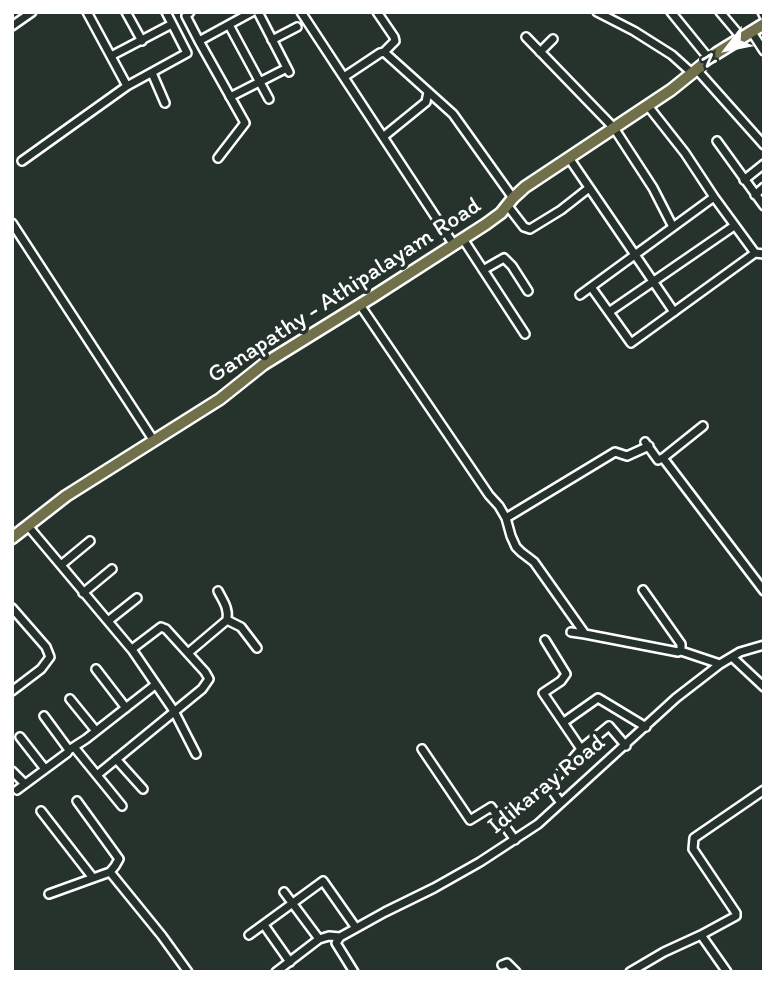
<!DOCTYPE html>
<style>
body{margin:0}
#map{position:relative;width:776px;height:984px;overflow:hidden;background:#26332d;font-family:Itim,sans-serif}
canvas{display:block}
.frame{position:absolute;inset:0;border:14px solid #fff;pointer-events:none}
.north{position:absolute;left:692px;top:14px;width:70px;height:70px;-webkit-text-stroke:5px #26332d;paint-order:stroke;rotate:238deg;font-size:19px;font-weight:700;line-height:28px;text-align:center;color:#fff}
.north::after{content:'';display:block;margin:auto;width:24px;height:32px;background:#fff;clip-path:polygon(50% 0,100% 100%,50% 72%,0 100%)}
</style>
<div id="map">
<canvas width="776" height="984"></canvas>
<div class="frame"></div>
<div class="north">N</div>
</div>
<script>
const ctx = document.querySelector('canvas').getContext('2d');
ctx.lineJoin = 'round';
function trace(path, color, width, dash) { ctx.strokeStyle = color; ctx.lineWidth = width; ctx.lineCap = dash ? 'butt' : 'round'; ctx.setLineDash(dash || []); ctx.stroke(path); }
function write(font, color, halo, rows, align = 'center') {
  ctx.font = font + ' Itim,sans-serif'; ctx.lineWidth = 7; ctx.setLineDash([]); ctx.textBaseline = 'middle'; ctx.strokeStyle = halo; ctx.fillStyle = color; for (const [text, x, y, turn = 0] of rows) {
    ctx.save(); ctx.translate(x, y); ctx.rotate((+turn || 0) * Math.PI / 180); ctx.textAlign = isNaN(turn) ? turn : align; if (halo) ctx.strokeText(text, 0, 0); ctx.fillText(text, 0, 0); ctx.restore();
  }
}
const minor = new Path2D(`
 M87 12 127 86
 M126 12 142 41
 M190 12 186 16 199 41
 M258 12 289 72
 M301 12 454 245
 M597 12 634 31 672 55 693 74
 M671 12 710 60
 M720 12 741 37
 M762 12 764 16
 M229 25 269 99
 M12 26 32 12
 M751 31 764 51
 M526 37 614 128 653 188 673 227
 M272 40 297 27
 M384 52 453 114 513 198
 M540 52 553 39
 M111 56 172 24
 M698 71 764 145
 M152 73 165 103
 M344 77 380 53 384 52 395 41 394 37 377 12
 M230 97 287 68
 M648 106 685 153 714 197 755 253
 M383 137 426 102 428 92
 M717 141 764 206
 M218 158 245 123 199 41 252 12
 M569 158 674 312
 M22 161 127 86 187 53 166 12
 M744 180 764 164
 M755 195 764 187
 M507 205 524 227 530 229 561 210 589 188
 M12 223 154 441
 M463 239 525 334
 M483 270 504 258 512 266 528 291
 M591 287 631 343 755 253 764 254
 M580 295 714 197
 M360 305 489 495 499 506 506 518 511 536 516 547 521 552 534 562 585 634 571 632
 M609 312 734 226
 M645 442 658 460 663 458 764 591
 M663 458 703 426
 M506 518 615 452 627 456 649 446
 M28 526 133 651 174 711 196 754
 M61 565 90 541
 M643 590 681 644V651
 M218 591C223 601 229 608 227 620
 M83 593 112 569
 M12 608 46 647 50 657 41 669 12 691
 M108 621 137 598
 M585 634 678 652 681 651 720 664
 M545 640 566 674 561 681 543 693 581 749
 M188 653 227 620 241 627 257 648
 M732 657 764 687
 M96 669 126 708
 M70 699 96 731
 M44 716 69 750
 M564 722 598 698 646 727
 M20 737 45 769
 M74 747 122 806
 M422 749 470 820 491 807 515 840
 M116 759 143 789
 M12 771 25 784
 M97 775 202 689 209 679 205 672 166 629 161 627 132 649
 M17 790 67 753 69 750 86 739 155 685
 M77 801 119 859 115 866 110 872
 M561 803 551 789V784L581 749 609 726 626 746
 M41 811 93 878
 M284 892 319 939
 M49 894 110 872 162 936 188 972
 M264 925 290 962
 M249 935 323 881 356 928
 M502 965 507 963 516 972
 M276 972 319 939 329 936 340 937
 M354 972 336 943 340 937 385 912 434 888 480 862 538 824 676 698 720 664 740 652 764 645
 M630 972 664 952 701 935
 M727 972 701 935 736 916V913L693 849 694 838 764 790`);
const major = new Path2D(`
 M12 538 66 496 220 399 264 364 374 296 486 224 501 213 513 198 525 187 671 90 717 53 764 24`);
trace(minor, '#fff', 12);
trace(major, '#fff', 15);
trace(minor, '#26332d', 7);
trace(major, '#70704a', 10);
write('24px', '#fff', '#26332d', [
 ["Ganapathy - Athipalayam Road",345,291,-33],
 ["Idikaray Road",547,785,-39]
]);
</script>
